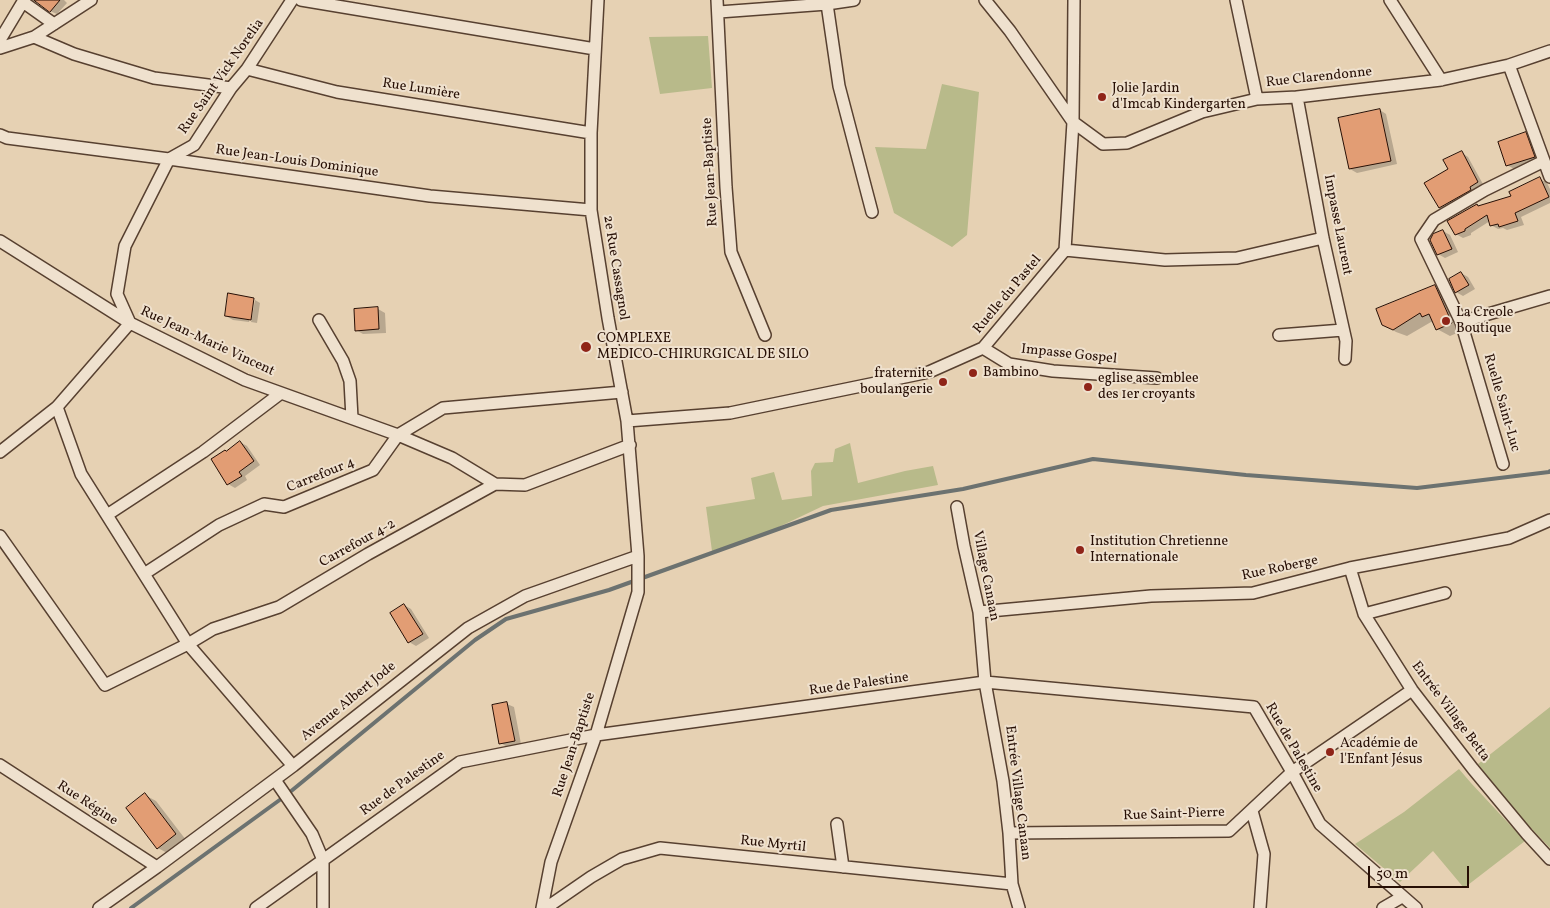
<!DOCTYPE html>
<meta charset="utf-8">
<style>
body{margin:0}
#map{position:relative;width:1550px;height:908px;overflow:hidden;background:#e6d1b3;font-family:Vollkorn,serif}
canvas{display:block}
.scale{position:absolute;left:1368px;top:866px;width:101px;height:22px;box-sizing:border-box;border:2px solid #270f05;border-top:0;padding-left:6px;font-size:15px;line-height:18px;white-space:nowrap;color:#270f05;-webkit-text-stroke:4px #efe1ce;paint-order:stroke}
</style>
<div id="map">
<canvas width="1550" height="908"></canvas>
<div class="scale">50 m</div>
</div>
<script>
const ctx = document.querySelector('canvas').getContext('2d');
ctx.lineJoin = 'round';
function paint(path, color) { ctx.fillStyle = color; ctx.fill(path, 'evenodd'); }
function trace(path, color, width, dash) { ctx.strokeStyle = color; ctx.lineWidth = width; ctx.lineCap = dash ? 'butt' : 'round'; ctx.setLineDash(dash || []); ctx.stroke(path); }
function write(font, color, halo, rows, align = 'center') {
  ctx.font = font + ' Vollkorn,serif'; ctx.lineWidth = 4; ctx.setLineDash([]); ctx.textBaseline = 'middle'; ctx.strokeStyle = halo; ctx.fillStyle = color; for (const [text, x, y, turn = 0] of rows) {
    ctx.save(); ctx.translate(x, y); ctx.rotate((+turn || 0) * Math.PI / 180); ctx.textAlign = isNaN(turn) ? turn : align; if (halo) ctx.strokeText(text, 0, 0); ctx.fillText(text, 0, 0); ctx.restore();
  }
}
paint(new Path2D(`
 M708 36 712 88 660 94 649 37Z
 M942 84 979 92 967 235 952 247 894 213 875 147 926 149Z
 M850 443 858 483 905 471 933 466 938 485 823 506 764 534 712 551 706 507 755 499 751 478 774 472 782 500 812 496 811 471 815 463 833 462 835 449Z
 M1550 707V848L1510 806 1478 764Z
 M1459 769 1471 783 1525 841 1464 888 1433 851 1400 882 1355 844 1404 812Z`), '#b8ba8a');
paint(new Path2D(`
 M39 0H64L67 3 57 14 50 11Z
 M1380 110 1386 114 1397 164 1357 173 1350 169Z
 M1525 134 1532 137 1541 160 1514 169 1507 165Z
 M1462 153 1468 157 1484 186 1447 211 1440 207 1450 169Z
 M1540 179 1547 183 1550 189V203L1521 217 1524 225 1507 230 1503 228 1498 229 1491 225 1490 221 1471 233V235L1463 238 1456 234 1477 205 1480 207 1513 197Z
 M1443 231 1450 235 1458 252 1445 258 1438 254Z
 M1461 273 1468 277 1475 289 1463 296 1456 292Z
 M1435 287 1448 294 1464 330 1450 336 1437 329 1435 323 1431 322 1407 336 1396 332 1383 324Z
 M229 295 255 300H253L249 322 233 320 226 316Z
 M255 300 260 303 257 323 251 322Z
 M378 309 385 313 386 333 363 334 356 330Z
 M240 442 247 446 260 465 245 476 247 480 235 488 228 484 227 452Z
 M404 605 411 609 429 638 416 646 409 642Z
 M507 704 514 707 521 744 507 747 501 743Z
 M145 795 156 801 186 840 169 854 158 848Z`), '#0003');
trace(new Path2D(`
 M290 792 475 640 506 619 609 590 831 510 963 489 1093 459 1246 475 1417 488 1549 472 1550 471
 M131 908 281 799`), '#6c7270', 4);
const building = new Path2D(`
 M34 0H60L50 12Z
 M1380 109 1391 161 1349 169 1338 118Z
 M1526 132 1535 157 1506 166 1498 142Z
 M1462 151 1478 182 1470 187 1471 190 1439 208 1424 183 1448 169 1443 160Z
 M1540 177 1549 197 1515 213 1518 221 1499 227 1498 224 1490 226 1487 215 1465 229V231L1455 235 1447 221 1477 204 1478 206 1511 196 1509 192Z
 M1443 230 1452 249 1437 255 1430 240 1433 234Z
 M1461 272 1469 285 1455 293 1449 279Z
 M1435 285 1452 323 1436 330 1429 314 1422 317 1420 313 1393 330 1382 325 1376 309Z
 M228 293 254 298 251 320 225 316Z
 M378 307 379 329 355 331 354 309Z
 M240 441 254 461 239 472 242 476 227 485 211 459 225 450 226 451Z
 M404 604 423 634 408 643 390 613Z
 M507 702 515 741 499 744 492 705Z
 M145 793 176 834 157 849 126 808Z`);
paint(building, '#e29d74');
trace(building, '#270f05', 1);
const minor = new Path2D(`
 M301 0 595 49
 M717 0 726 187 731 252 765 335
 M985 0 1010 31 1073 122 1103 144 1127 143 1202 112 1257 99 1297 97 1441 80 1509 65 1550 51
 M1236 0 1257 99
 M1390 0 1441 80
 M23 2 54 24
 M827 4 839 86 872 212
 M719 12 827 4 854 0
 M34 37 74 54 154 78 231 88
 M0 40 24 0
 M0 48 34 37 91 0
 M1509 65 1550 177
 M247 69 337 92 591 133
 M1297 97 1323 238 1346 341 1345 359
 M0 135 7 138 169 159 430 196 591 210
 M0 241 130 323 245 380 398 435 452 458 495 484
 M1065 250 1073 122 1074 0
 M319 320 343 361 350 381 352 418
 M1461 322 1550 296
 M1279 335 1343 330
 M983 348 1009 364 1053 371 1157 378
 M57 407 81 474 188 644 293 766
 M627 421 730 413 929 372 983 348 1065 250 1165 260 1237 258 1323 238
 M0 452 57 407 130 323 117 294 125 246 169 159 194 145 231 88 247 69 292 0
 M1503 464 1461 322 1421 239 1434 220 1485 190 1544 161
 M957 507 964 546 979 612 985 682 1003 781 1009 833 1012 884 1019 908
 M107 515 203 452 281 393
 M0 536 105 685 188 644 213 629 279 607 368 554 495 484 525 485 630 445
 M1350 568 1364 614 1412 690 1473 769 1527 834 1550 859
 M144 574 219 525 264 504 284 507 373 470 398 435 443 408 622 392
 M979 612 1151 596 1253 593 1350 568 1509 538 1550 520
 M1364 614 1445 593
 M0 765 157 867
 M275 780 312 834 323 860V908
 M1252 811 1264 854 1260 908
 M837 824 843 867
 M1009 833 1229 831 1292 772 1412 690
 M99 908 157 867 293 766 468 628 525 596 638 556
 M256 908 460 762 596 735 985 682 1254 707 1292 772 1320 824 1416 908
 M542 908 551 862 596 735 638 592V556L627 421 608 318 591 210V133L598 0
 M546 908 591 877 622 859 660 848 1012 884
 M1383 908 1402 897`);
trace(minor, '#574030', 14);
trace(minor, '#efe1ce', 11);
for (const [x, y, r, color] of [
 [1102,97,5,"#8f2418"],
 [1446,321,5,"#8f2418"],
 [586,347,6,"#8f2418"],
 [973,373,5,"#8f2418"],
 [943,382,5,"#8f2418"],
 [1088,387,5,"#8f2418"],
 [1080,550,5,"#8f2418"],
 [1330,752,5,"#8f2418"]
]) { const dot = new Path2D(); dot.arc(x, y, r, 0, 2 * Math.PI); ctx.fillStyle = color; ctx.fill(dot); trace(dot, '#efe1ce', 2); }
write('14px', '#270f05', '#efe1ce', [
 ["Rue Saint Vick Norelia",222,77,-55],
 ["Rue Clarendonne",1319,78,-6],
 ["Rue Lumière",421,90,9],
 ["Rue Jean-Louis Dominique",297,162,8],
 ["Rue Jean-Baptiste",711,172,-93],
 ["Impasse Laurent",1337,225,79],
 ["2e Rue Cassagnol",615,268,81],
 ["Ruelle du Pastel",1008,295,-50],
 ["Rue Jean-Marie Vincent",207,342,25],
 ["Impasse Gospel",1069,355,6],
 ["Ruelle Saint-Luc",1501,403,74],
 ["Carrefour 4",321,476,-22],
 ["Carrefour 4-2",358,544,-29],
 ["Rue Roberge",1280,569,-12],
 ["Village Canaan",985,576,79],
 ["Rue de Palestine",859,685,-8],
 ["Avenue Albert Jode",349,702,-39],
 ["Entrée Village Betta",1450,712,53],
 ["Rue Jean-Baptiste",575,745,-72],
 ["Rue de Palestine",1293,748,60],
 ["Rue de Palestine",403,784,-36],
 ["Entrée Village Canaan",1017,793,83],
 ["Rue Régine",87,804,33],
 ["Rue Saint-Pierre",1174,815,-2],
 ["Rue Myrtil",773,845,6]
]);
write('14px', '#270f05', '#efe1ce', [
 ["Jolie Jardin",1112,89],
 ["d'Imcab Kindergarten",1112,105],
 ["La Creole",1456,313],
 ["Boutique",1456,329],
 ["COMPLEXE",597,339],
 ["MEDICO-CHIRURGICAL DE SILO",597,355],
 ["Bambino",983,373],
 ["fraternite",933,374,"right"],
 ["boulangerie",933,390,"right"],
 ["eglise assemblee",1098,379],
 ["des 1er croyants",1098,395],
 ["Institution Chretienne",1090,542],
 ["Internationale",1090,558],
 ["Académie de",1340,744],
 ["l'Enfant Jésus",1340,760]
], 'left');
</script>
